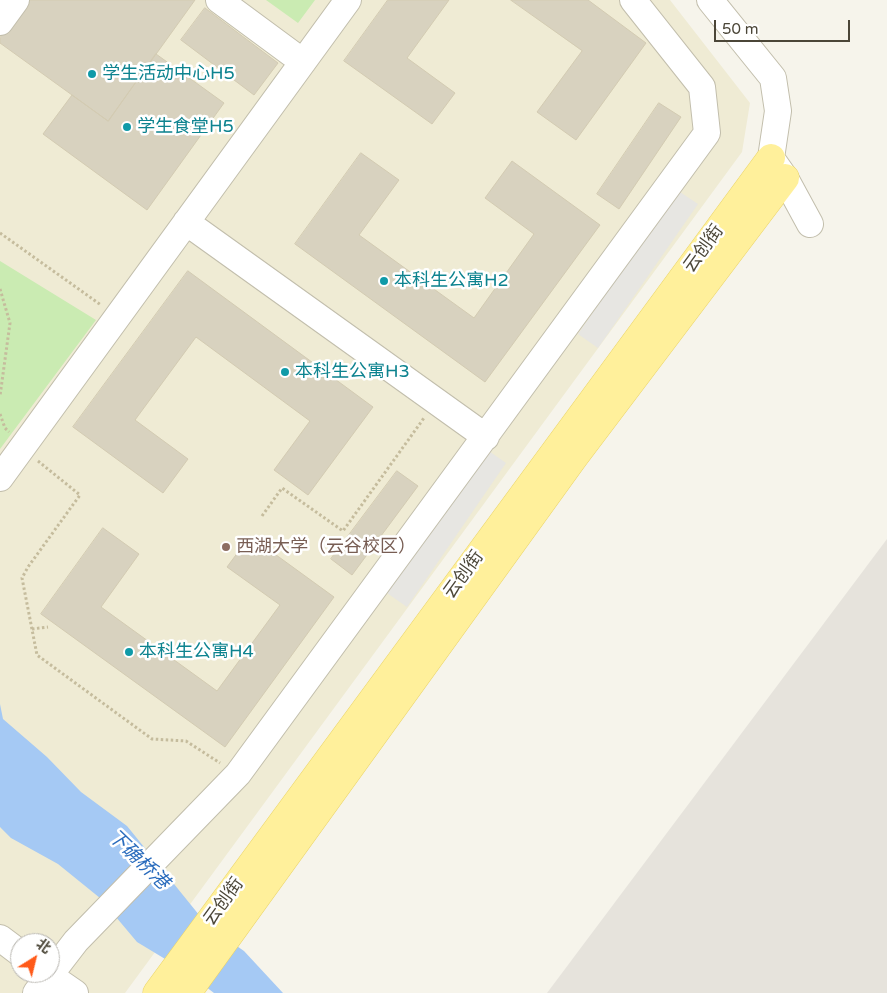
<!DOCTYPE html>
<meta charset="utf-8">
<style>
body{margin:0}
#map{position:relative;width:887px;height:993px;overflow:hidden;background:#f6f4eb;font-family:"Varela Round","Noto Sans SC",sans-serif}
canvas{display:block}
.north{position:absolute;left:10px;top:933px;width:50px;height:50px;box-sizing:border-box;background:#fff;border:1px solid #b7b5af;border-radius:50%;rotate:36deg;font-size:14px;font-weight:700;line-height:20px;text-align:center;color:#4b4638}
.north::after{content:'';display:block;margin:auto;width:18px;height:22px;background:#ff5a19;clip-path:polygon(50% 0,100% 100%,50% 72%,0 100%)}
.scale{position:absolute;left:714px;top:20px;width:136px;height:22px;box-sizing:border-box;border:2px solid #4b4638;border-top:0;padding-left:6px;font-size:15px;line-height:18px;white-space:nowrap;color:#4b4638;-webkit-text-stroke:4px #fff;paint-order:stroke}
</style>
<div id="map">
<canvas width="887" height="993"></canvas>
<div class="north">北</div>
<div class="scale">50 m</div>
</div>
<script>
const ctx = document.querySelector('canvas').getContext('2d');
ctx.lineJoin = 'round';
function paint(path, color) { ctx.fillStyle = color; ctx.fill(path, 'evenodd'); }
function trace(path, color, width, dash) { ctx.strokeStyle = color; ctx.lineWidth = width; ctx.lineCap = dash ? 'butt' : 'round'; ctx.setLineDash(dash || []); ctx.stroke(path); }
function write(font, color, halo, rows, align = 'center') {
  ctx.font = font + ' "Varela Round","Noto Sans SC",sans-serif'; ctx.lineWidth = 5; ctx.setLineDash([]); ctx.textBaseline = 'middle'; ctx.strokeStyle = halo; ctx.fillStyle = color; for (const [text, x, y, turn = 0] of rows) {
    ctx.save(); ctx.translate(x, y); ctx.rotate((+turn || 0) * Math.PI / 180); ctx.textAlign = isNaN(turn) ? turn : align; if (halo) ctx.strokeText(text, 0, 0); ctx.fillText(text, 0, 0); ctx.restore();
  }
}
paint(new Path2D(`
 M887 539V993H547Z`), '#e6e3dc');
paint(new Path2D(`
 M0 0H670L750 103 742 152 125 993H0ZM20 943H50V973H20Z`), '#efebd4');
paint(new Path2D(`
 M266 0H315L298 23Z
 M0 261 96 320 0 449Z`), '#caebb2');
paint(new Path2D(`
 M677 190 698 204 598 348 578 334Z
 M486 449 506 463 407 607 387 593Z`), '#e7e6e2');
paint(new Path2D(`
 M0 704 3 719 47 757 81 792 127 826 208 926 244 951 283 993H214L185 971 137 942 100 898 58 864 11 838 0 827Z`), '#a5c9f4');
const building = new Path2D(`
 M28 0H195L108 121 0 43V38Z
 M388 0H449L407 58 455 93 432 124 344 61Z
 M511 0H588L646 43 576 140 537 112 582 51Z
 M205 8 278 63 254 95 181 40Z
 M156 54 224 103 147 210 43 134 72 95 108 121Z
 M659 103 681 117 619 209 597 194Z
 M361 153 399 180 359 235 474 318 534 234 485 198 512 161 600 225 485 382 295 244Z
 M188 271 373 407 308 495 274 470 310 421 196 337 135 420 188 459 163 493 73 427Z
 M397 471 418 486 352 575 331 559Z
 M103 528 139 554 101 607 217 691 280 605 227 567 250 536 334 597 225 747 41 614Z`);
paint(building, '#d8d2bf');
trace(building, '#d3cbb2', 1);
const minor = new Path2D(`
 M219 0 303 62
 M710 0 773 78 778 111 771 158 785 178 810 224
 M0 22 16 0
 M186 222 486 437
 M0 478 348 0
 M0 938 20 953
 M46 973 75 993
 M36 993 76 941 238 774 707 133 702 87 633 0`);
const major = new Path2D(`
 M157 993 771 158
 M187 993 574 457 785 178`);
trace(minor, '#c2beac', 28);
trace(major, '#ead365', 29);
trace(new Path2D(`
 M0 233 101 305
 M0 289 10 323 0 396
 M0 414 5 428 9 432
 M38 461 80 495 28 567 22 578 37 655 152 739 186 741 220 763
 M262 516 282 488 343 531 424 418
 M32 629 48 627`), '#c5bc9d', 3, [2.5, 2.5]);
trace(minor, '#fff', 26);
trace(major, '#fff09b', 28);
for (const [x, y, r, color] of [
 [92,74,5,"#0f9aa8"],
 [127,127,5,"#0f9aa8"],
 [384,281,5,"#0f9aa8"],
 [285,372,5,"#0f9aa8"],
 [226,547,5,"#8d6e63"],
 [129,652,5,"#0f9aa8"]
]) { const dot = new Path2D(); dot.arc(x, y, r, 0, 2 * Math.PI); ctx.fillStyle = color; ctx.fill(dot); trace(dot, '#fff', 2); }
write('18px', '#0d838f', '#fff', [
 ["学生活动中心H5",102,74],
 ["学生食堂H5",137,127],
 ["本科生公寓H2",394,281],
 ["本科生公寓H3",295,372],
 ["本科生公寓H4",139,652]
], 'left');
write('18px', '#4b4638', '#fff', [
 ["云创街",704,249,-54],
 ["云创街",464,575,-54],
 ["云创街",224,902,-54]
]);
write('18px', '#785e54', '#fff', [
 ["西湖大学（云谷校区）",236,547]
], 'left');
write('italic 19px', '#2a6cbd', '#fff', [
 ["下确桥港",138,860,44]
]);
</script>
